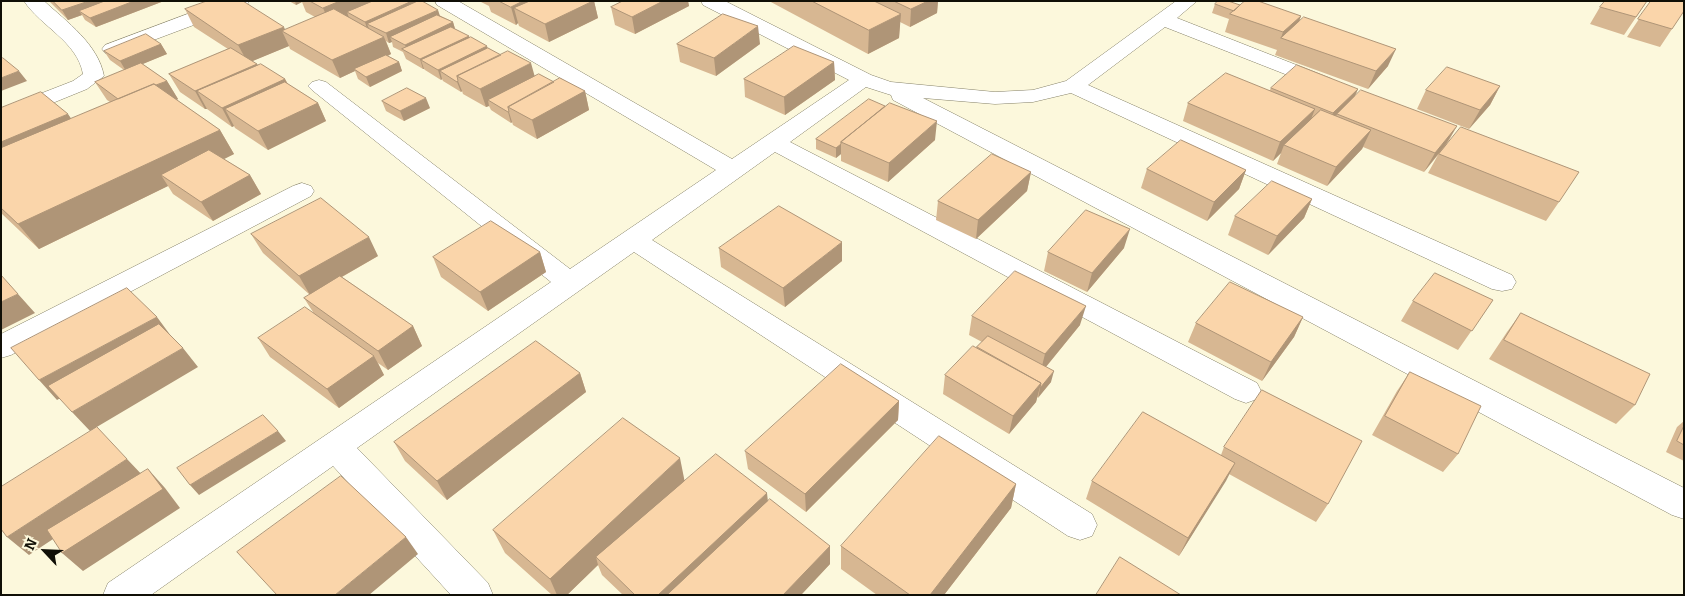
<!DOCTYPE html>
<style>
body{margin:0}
#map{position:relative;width:1685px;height:596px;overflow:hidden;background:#fcf8dc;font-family:Bitter,serif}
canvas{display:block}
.frame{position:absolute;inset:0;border:2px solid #100f06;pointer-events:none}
.north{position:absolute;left:20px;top:526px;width:50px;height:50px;-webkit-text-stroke:4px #fcf8dc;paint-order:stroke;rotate:295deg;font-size:14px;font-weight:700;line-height:20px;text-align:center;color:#100f06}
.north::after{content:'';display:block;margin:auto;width:18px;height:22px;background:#100f06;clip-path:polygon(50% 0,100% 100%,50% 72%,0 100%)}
</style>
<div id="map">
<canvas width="1685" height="596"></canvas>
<div class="frame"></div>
<div class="north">N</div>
</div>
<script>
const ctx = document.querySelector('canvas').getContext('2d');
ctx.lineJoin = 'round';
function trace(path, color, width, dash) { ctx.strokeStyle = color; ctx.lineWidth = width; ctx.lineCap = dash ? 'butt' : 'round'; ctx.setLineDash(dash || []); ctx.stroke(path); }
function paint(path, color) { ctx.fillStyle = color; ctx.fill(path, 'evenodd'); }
const minor = new Path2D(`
 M24 1H44C67 22 98 44 104 76L87 89 1 124V109L73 81 83 74C77 41 41 27 24 1Z
 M222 1H249L247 5 119 53 112 55 105 53 102 49 105 45Z
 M435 1H458L732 159 849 80 703 5 701 1H725L871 75 891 82 995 92 1033 90 1066 81 1176 1H1197L1177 18 1332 79 1336 83 1332 87 1325 89 1318 87 1165 27 1088 85 1512 275 1516 282 1512 289 1502 291 1492 289 1071 93 1033 102 995 104 923 98 1684 488V519L1672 515 893 100 891 95 866 87 790 142 1257 383 1261 391 1257 399 1246 403 1235 399 775 152 652 240 1092 514 1097 525 1092 536 1080 540 1068 536 634 252 357 448 488 583 493 595H451L333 466 151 595H103L108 583 551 282 312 90 308 86 312 82 319 80 326 82 570 269 716 170 437 5Z
 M302 183 311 186 314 191 311 196 11 355 1 358V334L293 186Z`);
trace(minor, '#858168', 1);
paint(minor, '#fff');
paint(new Path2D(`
 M49 1 103 2 164 1 96 27 85 20 82 15 68 20Z
 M289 1H416L441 16 453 22 455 29 534 76 585 91 589 110 537 139 513 125 512 122 511 123 491 110 489 106 486 107 463 94 462 91 461 92 443 81 442 79 441 80 425 70 424 69H423L406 59 403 52 393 47 392 42 389 43 386 41 391 54 388 56 399 62 402 71 370 87 358 79 355 71 340 78 290 49 289 46 252 61 258 65 285 79 288 84 318 103 326 121 268 150 235 128 234 126 232 127 207 109H205L180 92 169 74 228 49 194 27 185 9 285 30 315 17 306 12 302 2 296 5Z
 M479 1H594L598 18 549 42 519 26 518 23 516 25 491 12 489 6Z
 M623 1H688L689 6 635 34 615 25 611 7Z
 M769 1H938L937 13 910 27 900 22 899 38 868 54Z
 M1647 1 1624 35 1590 24 1600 7Z
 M1651 1 1672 29 1660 47 1627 37Z
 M1215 4 1240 5 1301 16 1299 21 1388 66 1368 89 1275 55 1277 50 1225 32 1229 19 1212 13Z
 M161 44 167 54 142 64 167 81 178 99 177 100 220 130 234 154 224 159 250 175 261 194 213 221 173 194 168 186 39 249 1 213V108L71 119 110 102 107 100 95 82 124 70 110 60 104 51Z
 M677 44H760L716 76 680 62Z
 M834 62 835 80 785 115 745 97 744 79Z
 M1500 86 1490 105 1469 129 1417 109 1426 90Z
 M1271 88 1358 89 1355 96 1457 126 1447 144 1559 202 1546 221 1428 173 1438 155 1424 172 1363 147 1362 149 1327 186 1277 164 1281 153 1273 161 1183 121 1188 103 1270 90Z
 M382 101 430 108 404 121 386 111Z
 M885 106 935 140 888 182 841 161V154L836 158 816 149V139Z
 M1147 169 1246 170 1239 189 1207 221 1141 188Z
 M1031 172 1027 191 976 239 936 220 938 201Z
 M1312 199 1304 218 1268 255 1228 235 1235 216Z
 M251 234 378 256 342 277 413 326 422 346 388 370 378 363 384 375 339 408 270 357 258 338 313 312 304 298 310 295 263 253Z
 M719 248 842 261 785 307 721 267Z
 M1124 248 1087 292 1044 271 1048 252Z
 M540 252 546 272 488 311 441 277 433 257Z
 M1493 300 1458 350 1401 321 1413 301Z
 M1521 313 1635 405 1616 424 1489 359 1507 332Z
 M972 316 1080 325 1046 367 1051 382 1037 398 1036 402 1009 434 943 394 945 375 982 342 969 335Z
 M1303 317 1294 337 1262 381 1188 342 1196 323Z
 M1410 372 1458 454 1443 472 1372 435 1397 391Z
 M580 373 586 392 447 500 405 461 394 442Z
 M899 401 898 420 806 512 748 469 745 451Z
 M1684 421V461L1666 452 1677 427Z
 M1224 447 1328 504 1316 522 1229 474 1179 556 1086 499 1092 481 1221 455Z
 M685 481 768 501 830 564 801 595H623L602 575 598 565 567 595H552L505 553 493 530Z
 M1016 484 1011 508 944 595H877L841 569V546Z`), '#d7b792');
paint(new Path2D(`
 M89 1H103L106 7 79 11 82 15 68 20 62 10Z
 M134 1H164L96 27 90 18Z
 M295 1H301L302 2 296 5Z
 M340 1H388L347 12 349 18 331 26 323 8Z
 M412 1H416L419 9 367 24 370 31 368 32 365 22Z
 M523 1 563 2 514 8 518 23 516 25 511 7Z
 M593 1H594L598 18 549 42 545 24Z
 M663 1H688L689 6 635 34 632 17Z
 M928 1H938L937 13 910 27 911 9Z
 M438 10 441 19 390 37 392 42 389 43 386 33Z
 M901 14 899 38 868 54 869 30Z
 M1301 16 1295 33 1281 38 1277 50 1283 32Z
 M453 22 456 32 408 53 405 45Z
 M758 26 760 44 716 76 714 58Z
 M284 27 287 34 282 31 289 46 248 63 238 45Z
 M469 36 472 46 421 60 424 69H423L420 59Z
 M384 37 391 54 356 71 354 69 355 71 340 78 332 60Z
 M161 44 167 54 126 71 120 61Z
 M487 46 490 56 440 71 442 79 441 80 438 70Z
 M1396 49 1388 66 1368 89 1376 71Z
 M399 62 402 71 370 87 366 77Z
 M834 62 835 80 785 115 784 97Z
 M531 63 536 81 488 100 489 106 486 107 480 89Z
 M257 64 266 82 197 91 207 109H205L195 91Z
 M19 71 27 81 1 91V78Z
 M285 79 294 97 225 109 234 126 232 127 222 108Z
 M167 81 178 99 133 119 121 100Z
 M458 81 462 91 461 92 457 82Z
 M1500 86 1490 105 1469 129 1480 110Z
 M1358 89 1350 107 1337 114 1332 125 1325 132 1333 113Z
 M585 91 589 110 537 139 532 120Z
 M426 98 430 108 404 121 400 111Z
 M318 103 326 121 268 150 258 131Z
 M1315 109 1308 127 1284 145 1281 153 1273 161 1280 142Z
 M508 112H509L512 122 511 123Z
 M68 114 81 133 1 167V142Z
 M937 121 935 140 888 182 889 163Z
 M1457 126 1446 144 1424 172 1435 153Z
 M220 130 234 154 174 184 161 175 168 186 39 249 18 224Z
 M1371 130 1362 149 1327 186 1336 167Z
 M841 144V154L836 158V148Z
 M1246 170 1239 189 1207 221 1214 202Z
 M1031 172 1027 191 976 239 978 220Z
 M250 175 261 194 213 221 201 202Z
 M1312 199 1304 218 1268 255 1277 236Z
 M1130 229 1124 248 1087 292 1092 273Z
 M369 237 378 256 310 295 299 276Z
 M842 242V261L785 307 783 288Z
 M540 252 546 272 488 311 480 292Z
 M18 294 35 313 1 330V302Z
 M1086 306 1080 325 1040 374 1045 354Z
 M157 317 171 336 57 400 39 380Z
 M1303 317 1294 337 1262 381 1271 362Z
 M413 326 422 346 388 370 378 351Z
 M183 348 198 367 90 431 72 412Z
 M374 356 384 375 339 408 327 389Z
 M1054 371 1051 382 1038 398 1040 388Z
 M580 373 586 392 447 500 437 481Z
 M1041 383 1036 402 1009 434 1013 416Z
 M899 401 898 420 806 512 805 494Z
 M278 431 286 441 199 495 190 485Z
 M680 458 685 483 596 557 598 565 567 595H557L550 579Z
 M127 459 145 478 29 555 7 537Z
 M1235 463 1226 481 1179 556 1188 538Z
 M148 469 165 488 180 508 83 571 62 553Z
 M1016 484 1011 508 944 595H930Z
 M767 493 769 511 681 595H658Z
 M406 537 418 554 369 595H335Z
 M830 546V564L801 595H783Z`), '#af9577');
const building = new Path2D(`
 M53 1H89L62 10Z
 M105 1H134L90 18 79 11Z
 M207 1H243L284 27 238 45 185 9Z
 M310 1H340L323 8Z
 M373 1H412L365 22 347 12Z
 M418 1H422L438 10 386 33 367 24Z
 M499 1H523L511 7Z
 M530 1H593L545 24 514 8Z
 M623 1H663L632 17 611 7Z
 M812 1H874L901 14 869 30Z
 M894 1H928L911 9Z
 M1218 1H1228L1240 5 1234 11 1215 4Z
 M1245 1H1258L1301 16 1283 32 1230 14Z
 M1605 1H1647L1636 17 1600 7Z
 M1651 1H1684V11L1672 29 1638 19Z
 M334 9 384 37 332 60 282 31Z
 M723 14 758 26 714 58 677 44Z
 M437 15 453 22 405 45 390 37Z
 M1304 17 1396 49 1376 71 1281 38Z
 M451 27 469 36 420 59 402 49Z
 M146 34 161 44 120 61 104 51Z
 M471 37 487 46 438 70 421 60Z
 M794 46 834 62 784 97 744 79Z
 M231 48 257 64 195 91 169 74Z
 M488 48 501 55 457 76 458 81 457 82 440 71Z
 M508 51 531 63 480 89 457 76Z
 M386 55 399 62 366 77 354 69Z
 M3 58 19 71 1 78V59Z
 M141 63 167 81 156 85 154 84 118 99 95 82Z
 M261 64 285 79 222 108 197 91Z
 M1297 65 1358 89 1333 113 1271 88Z
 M1447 67 1500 86 1480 110 1426 90Z
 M1226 73 1315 109 1280 142 1188 103Z
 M539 74 554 82 508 107 509 112H508L488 100Z
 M560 78 585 91 532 120 508 107Z
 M285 82 318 103 258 131 225 109Z
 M154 84 220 130 18 224 1 208V148Z
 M407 88 426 98 400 111 382 101Z
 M1361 90 1457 126 1435 153 1337 114Z
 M41 92 68 114 1 142V108Z
 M869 99 885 106 841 142V144L836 148 816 139Z
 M890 103 937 121 889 163 841 142Z
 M1321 110 1371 130 1336 167 1284 145Z
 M1461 127 1579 172 1559 202 1439 154Z
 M1181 140 1246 170 1214 202 1147 169Z
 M209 150 250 175 201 202 161 175Z
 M992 154 1031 172 978 220 938 201Z
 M1272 181 1312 199 1277 236 1235 216Z
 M321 198 369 237 299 276 251 234Z
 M779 206 842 242 783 288 719 248Z
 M1086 210 1130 229 1092 273 1048 252Z
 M491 221 540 252 480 292 433 257Z
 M1015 271 1086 306 1045 354 972 316Z
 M1435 273 1493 300 1472 331 1413 301Z
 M1 275 18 294 1 302Z
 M340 276 413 326 378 351 304 298Z
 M1230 282 1303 317 1271 362 1196 323Z
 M127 288 157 317 39 380 11 348Z
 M305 307 374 356 327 389 258 338Z
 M1521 313 1650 374 1635 405 1504 340Z
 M159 324 183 348 72 412 48 386Z
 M988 336 1054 371 1040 388 1041 383 977 347Z
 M536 341 580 373 437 481 394 442Z
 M973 346 1041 383 1013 416 945 375Z
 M841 364 899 401 805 494 745 451Z
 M1410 372 1481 406 1458 454 1385 416Z
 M1262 390 1362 441 1328 504 1224 447Z
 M1143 412 1235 463 1188 538 1092 481Z
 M263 415 278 431 190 485 177 468Z
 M623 418 680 458 550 579 493 530Z
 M1684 426V445L1677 441Z
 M97 427 127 459 7 537 1 529V487Z
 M939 436 1016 484 930 595H910L841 546Z
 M716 454 767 493 658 595H635L596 557Z
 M148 469 163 489 62 553 47 530Z
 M341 476 406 537 335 595H277L237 552Z
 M770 499 830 546 783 595H667Z
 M1120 557 1181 595H1096Z`);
paint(building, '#fad5aa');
trace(building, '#af9577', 1);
</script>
